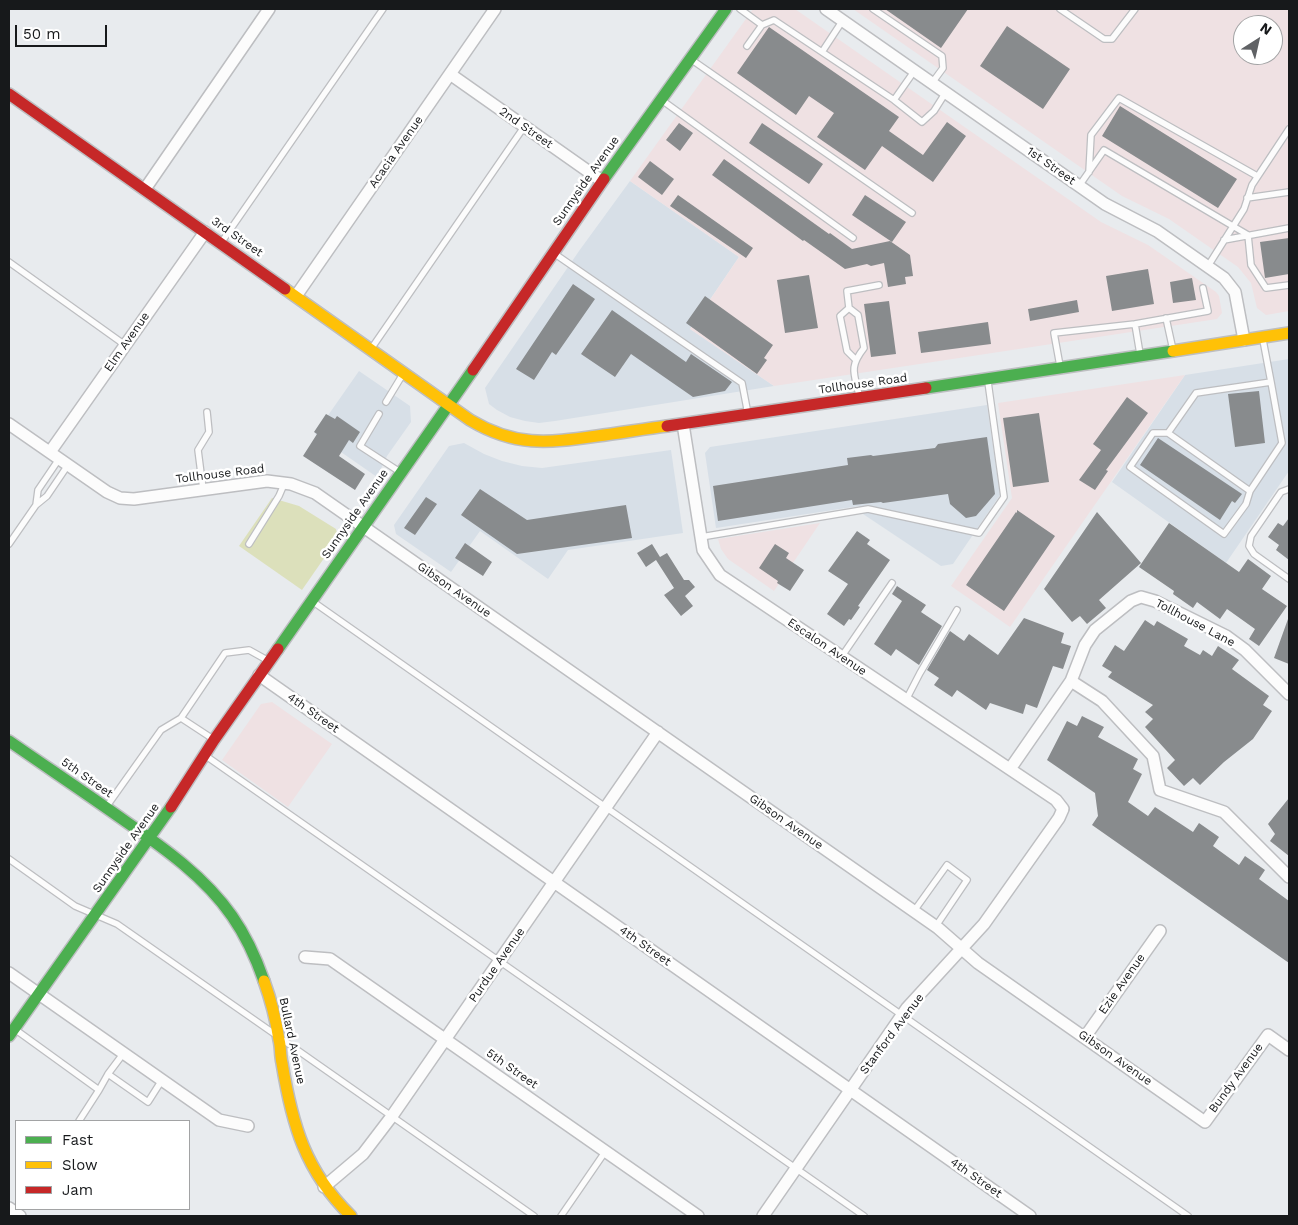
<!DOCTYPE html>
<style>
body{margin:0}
#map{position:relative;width:1298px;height:1225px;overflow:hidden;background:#e8ebee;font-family:"Work Sans",sans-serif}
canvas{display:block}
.frame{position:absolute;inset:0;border:10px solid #17191b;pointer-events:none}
.legend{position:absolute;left:15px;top:1120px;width:175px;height:90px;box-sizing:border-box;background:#fff;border:1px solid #a2a3a4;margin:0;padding:6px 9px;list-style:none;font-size:15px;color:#17191b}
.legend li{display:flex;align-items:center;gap:10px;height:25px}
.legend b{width:25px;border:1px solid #a2a3a4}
.north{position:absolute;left:1233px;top:15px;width:50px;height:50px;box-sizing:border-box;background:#fff;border:1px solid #a2a3a4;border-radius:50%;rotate:35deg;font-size:14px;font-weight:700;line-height:20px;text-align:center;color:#17191b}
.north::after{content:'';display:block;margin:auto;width:18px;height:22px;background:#606265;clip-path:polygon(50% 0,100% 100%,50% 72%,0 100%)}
.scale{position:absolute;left:15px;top:25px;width:92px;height:22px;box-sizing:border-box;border:2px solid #17191b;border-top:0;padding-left:6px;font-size:15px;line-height:18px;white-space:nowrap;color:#17191b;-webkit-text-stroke:4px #fff;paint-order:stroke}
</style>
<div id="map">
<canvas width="1298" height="1225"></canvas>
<div class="frame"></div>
<ul class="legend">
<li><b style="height:6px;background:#4caf50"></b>Fast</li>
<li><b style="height:6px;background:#ffc107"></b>Slow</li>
<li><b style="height:6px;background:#c62828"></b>Jam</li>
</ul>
<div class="north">N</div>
<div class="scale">50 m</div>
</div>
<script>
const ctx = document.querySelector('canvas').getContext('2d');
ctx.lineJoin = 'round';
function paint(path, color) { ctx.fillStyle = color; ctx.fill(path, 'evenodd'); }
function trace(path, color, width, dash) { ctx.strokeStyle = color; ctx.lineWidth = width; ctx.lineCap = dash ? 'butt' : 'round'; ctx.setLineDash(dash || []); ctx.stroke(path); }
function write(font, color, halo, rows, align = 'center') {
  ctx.font = font + ' "Work Sans",sans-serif'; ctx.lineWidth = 5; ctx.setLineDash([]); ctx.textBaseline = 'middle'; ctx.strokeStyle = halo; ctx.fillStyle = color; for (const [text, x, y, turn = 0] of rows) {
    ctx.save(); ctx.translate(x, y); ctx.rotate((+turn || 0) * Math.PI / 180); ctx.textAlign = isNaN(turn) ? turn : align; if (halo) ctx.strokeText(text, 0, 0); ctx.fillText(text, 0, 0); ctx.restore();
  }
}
paint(new Path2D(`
 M630 181 739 257 690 329 774 386 555 421 539 423 525 421 510 417 497 410 489 404 485 388 579 251Z
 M1289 359V471L1226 563 1112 482 1185 375Z
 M359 371 410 406 411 422 387 456 377 477 315 434Z
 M987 405 1000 495 953 564 941 566 857 510 859 506 716 528 705 453 710 447Z
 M464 443 484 454 502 461 522 466 542 468 671 450 683 533 568 550 548 579 480 531 451 572 396 534 394 525 449 446Z`), '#d7dfe7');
paint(new Path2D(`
 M753 9H795L1101 222 1148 245 1216 292 1219 296 1222 313 1217 319 774 386 690 329 739 257 630 181Z
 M853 9H1289V311L1266 315 1257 308 1251 283 1238 267 1169 219 1122 196ZM1243 25H1273V55H1243Z
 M1185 375 1010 627 951 586 1012 498 998 403Z
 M820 523 774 591 728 559 721 549 718 539Z
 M272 702 332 744 288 807 222 760 261 704Z`), '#efe1e3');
paint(new Path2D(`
 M272 498 299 506 336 529 338 538 302 590 239 546Z`), '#dce0bb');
paint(new Path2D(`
 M885 9H968L941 48Z
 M1007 26 1070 69 1043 109 980 66Z
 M769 27 899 117 889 131 923 155 947 122 966 136 933 182 882 146 865 170 817 137 834 113 809 96 796 115 737 73Z
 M1120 106 1237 179 1218 208 1102 136Z
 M679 123 693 133 680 151 666 140Z
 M762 123 823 164 809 184 749 143Z
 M724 159 829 234 830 233 852 249 890 241 910 255 913 276 905 277 906 284 888 287 884 263 871 266 867 264 845 269 804 240 803 241 712 175Z
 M650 161 674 179 662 195 638 177Z
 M678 195 753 248 746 258 670 206Z
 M865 195 906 222 892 242 852 215Z
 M1289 238V274L1265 278 1260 242Z
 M1148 269 1154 304 1112 311 1106 276Z
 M809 275 818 328 785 333 777 280Z
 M1192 278 1196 300 1173 303 1170 282Z
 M573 284 595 299 556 355 552 352 534 380 516 369Z
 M705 296 773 345 764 358 767 360 757 374 686 323Z
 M1077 300 1079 312 1030 321 1028 309Z
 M889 301 896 354 871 357 864 304Z
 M612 310 686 362 691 354 732 382 725 391 693 397 631 354 615 377 581 354Z
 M988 322 991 344 921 353 918 332Z
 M1259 391 1265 443 1235 447 1228 394Z
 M1127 397 1148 413 1106 470 1108 471 1095 490 1079 480 1101 450 1093 444Z
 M1039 413 1049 482 1013 487 1003 418Z
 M326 414 335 419 337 416 360 432 353 443 349 440 339 456 365 474 355 490 303 456 317 434 314 432Z
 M987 437 995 494 976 516 966 518 950 504 948 494 883 503 881 502 853 505 852 500 718 521 713 486 848 465 847 458 871 455 873 456 935 448 938 444Z
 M1158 438 1242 494 1235 503 1232 501 1220 520 1140 465Z
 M480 489 527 520 626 505 632 538 517 554 461 515Z
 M426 497 437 504 415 535 404 528Z
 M1017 510 1055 536 1004 611 966 585 1016 512 1017 513Z
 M1097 512 1141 563 1099 600 1106 608 1087 624 1080 616 1072 622 1044 589Z
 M1289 518V560L1276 550 1279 545 1268 537 1278 523 1283 526Z
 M1169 523 1239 572 1248 559 1271 576 1262 589 1287 606 1259 646 1249 639 1255 629 1227 609 1220 619 1197 602 1193 608 1173 594 1174 591 1139 567Z
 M857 531 870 540 867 544 890 560 858 606 860 607 851 620 849 619 844 626 827 614 848 584 828 571Z
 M465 543 492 562 483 576 455 558Z
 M652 544 660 557 667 553 684 580H689L695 587 685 596 693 606 681 616 664 595 674 588 656 560 646 567 637 553Z
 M775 544 789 553 786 558 804 570 790 591 777 583 778 581 759 568Z
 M897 586 926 605 921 612 942 626 919 665 896 649 891 656 874 644 902 601 892 594Z
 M1024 618 1064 633 1061 643 1071 646 1063 669 1053 666 1037 708 1026 704 1023 714 990 703 986 710 957 690 952 697 934 685 939 678 927 670 950 631 964 641 969 634 998 655Z
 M1288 619H1289V664L1274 658Z
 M1145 620 1154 626 1157 621 1188 639 1184 646 1200 655 1203 650 1212 656 1218 646 1239 660 1232 669 1269 696 1263 705 1272 711 1253 739 1224 762 1200 785 1193 778 1184 786 1167 768 1175 760 1145 727 1153 719 1145 712 1153 705 1108 677 1112 672 1102 666 1115 645 1124 651Z
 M1082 716 1104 727 1098 737 1138 759 1133 769 1142 774 1128 802 1148 816 1155 807 1193 832 1199 823 1219 837 1213 846 1239 865 1245 856 1265 870 1259 879 1289 901V963L1092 825 1098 816 1095 793 1047 760 1067 721 1077 726Z
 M1289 798V856L1270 841 1275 834 1268 824Z`), '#888b8d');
const lane = new Path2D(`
 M740 9 762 25
 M873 9 942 56 943 68 932 83
 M1060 9 1104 39H1112L1135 9
 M747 46 762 25 774 20 894 100 922 122 934 111 946 92
 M822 52 843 20
 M692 60 912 213
 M894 100 915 70
 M663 101 853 238
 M1089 172 1091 135 1119 98 1257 176
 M1079 186 1104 150 1248 235 1251 265 1266 288 1289 285
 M1247 198 1289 192
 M1224 240 1289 228
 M221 243 383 9
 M555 254 742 383 748 414
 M9 262 125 345
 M1208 266 1244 209 1252 185 1289 129
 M849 308 840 316 847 351 855 359
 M1166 318 1173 350
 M1263 340 1271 382 1196 393 1168 433 1250 491 1282 443 1271 382
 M371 349 524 127
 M1140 354 1135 324 1208 311 1203 288
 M1060 366 1054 333 1135 324
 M859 395C854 373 849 367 864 348L858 315 849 308 847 291 879 285
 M386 402 403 374
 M379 414 360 446 400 472
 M1168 433H1153L1130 467 1224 534 1246 504 1250 491
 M203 489 198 450 209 432 207 412
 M1289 489 1281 492 1251 536 1249 546 1254 554 1289 579
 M36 505 38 490 59 459
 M701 537 868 509 979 533 1004 497 988 382
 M9 544 36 505 47 496 68 465
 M249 544 279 496 285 482
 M312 601 1188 1216
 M842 656 892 583
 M906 700 920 673 957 610
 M213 739 181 718 225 653 249 650 267 660
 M206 756 864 1216
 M107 806 161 730 181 718
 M9 859 75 906 117 924 276 1035
 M914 911 947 865 967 880 936 926
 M16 1030 99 1090 79 1121
 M283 1040 534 1216
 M108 1074 123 1054
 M99 1090 108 1074 148 1102 162 1080
 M561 1216 605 1152`);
const street = new Path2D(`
 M826 9 1105 204 1157 231 1224 278 1235 292 1244 340
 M450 74 602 181
 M145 189 269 9
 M296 296 495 9
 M9 424 107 492 120 498 134 499 267 481 291 484 315 493 938 928 978 963 1205 1122 1268 1035 1289 1050
 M683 424 703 550 720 575 1056 800 1063 809 1059 818 984 924 907 1008 763 1216
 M50 452 205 232
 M259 675 1030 1216
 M1071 681 1102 701 1153 756 1160 790 1224 812 1289 877
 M1010 769 1071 681 1085 645 1095 630 1131 601 1141 597 1155 601 1226 636 1245 650 1289 694
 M305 957 330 959 698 1216
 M9 973 219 1120 248 1126
 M1085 1037 1160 931
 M324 1187 363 1154 392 1116 658 732
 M9 1208 20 1216`);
const fast = new Path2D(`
 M604 179 726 9
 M926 388 1173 351
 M278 649 473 370
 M9 741C48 768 87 794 125 821 164 848 205 877 232 916 246 936 256 958 264 981
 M9 1036 171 807`);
const slow = new Path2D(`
 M285 289 470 420C515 447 547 443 597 436 620 433 644 429 667 426
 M1173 351 1289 333
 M264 981C271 1000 276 1020 279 1040 281 1047 280 1055 282 1063 292 1124 305 1171 351 1216`);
const jam = new Path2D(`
 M9 94 285 289
 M473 370 604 179
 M667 426 926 388
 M171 807 214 740 278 649`);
trace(lane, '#bdbec1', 8);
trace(street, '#bdbec1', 14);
trace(fast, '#bdbec1', 14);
trace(slow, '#bdbec1', 14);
trace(jam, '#bdbec1', 14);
trace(lane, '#fcfcfc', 5.5);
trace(street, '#fcfcfc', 11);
trace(fast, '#4caf50', 11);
trace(slow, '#ffc107', 11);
trace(jam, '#c62828', 11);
write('12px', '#17191b', '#fff', [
 ["2nd Street",526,128,35],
 ["Acacia Avenue",396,152,-55],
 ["1st Street",1051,166,35],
 ["Sunnyside Avenue",586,181,-55],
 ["3rd Street",237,237,35],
 ["Elm Avenue",127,342,-55],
 ["Tollhouse Road",863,384,-8],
 ["Tollhouse Road",220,474,-7],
 ["Sunnyside Avenue",355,514,-55],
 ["Gibson Avenue",454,590,35],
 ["Tollhouse Lane",1195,623,28],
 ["Escalon Avenue",827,647,34],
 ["4th Street",313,713,35],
 ["5th Street",87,778,35],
 ["Gibson Avenue",786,822,35],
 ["Sunnyside Avenue",126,848,-55],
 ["4th Street",645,946,35],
 ["Purdue Avenue",497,965,-55],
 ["Ezie Avenue",1122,984,-55],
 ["Stanford Avenue",892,1034,-53],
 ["Bullard Avenue",292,1041,78],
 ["Gibson Avenue",1115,1058,35],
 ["5th Street",512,1069,35],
 ["Bundy Avenue",1236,1078,-54],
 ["4th Street",976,1178,35]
]);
</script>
